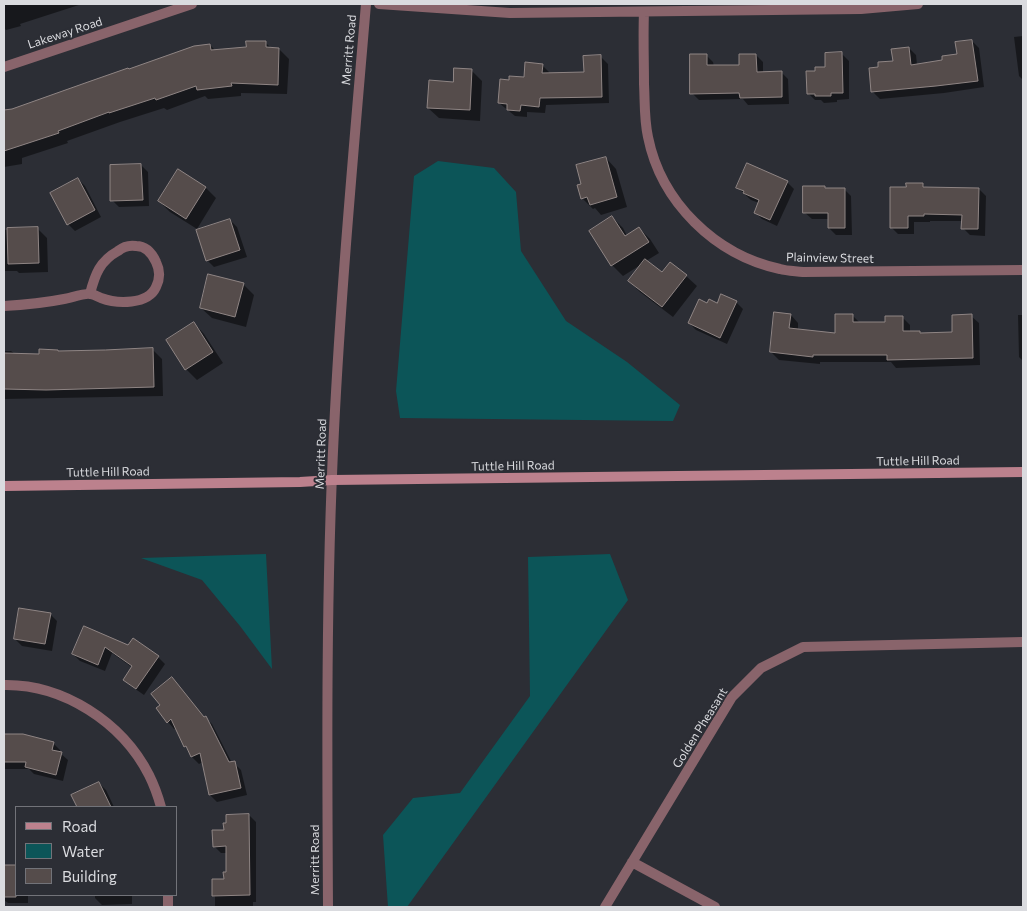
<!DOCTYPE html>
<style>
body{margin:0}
#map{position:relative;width:1027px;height:911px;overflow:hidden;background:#2c2e35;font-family:Commissioner,sans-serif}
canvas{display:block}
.frame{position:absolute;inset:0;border:5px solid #dadbdf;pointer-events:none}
.legend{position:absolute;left:15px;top:806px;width:162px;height:90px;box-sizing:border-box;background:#2c2e35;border:1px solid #727379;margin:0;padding:6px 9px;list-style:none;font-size:15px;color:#dadbdf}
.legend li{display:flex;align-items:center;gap:10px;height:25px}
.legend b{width:25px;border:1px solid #727379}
</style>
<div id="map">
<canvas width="1027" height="911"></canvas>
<div class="frame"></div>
<ul class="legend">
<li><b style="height:6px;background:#bc818d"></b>Road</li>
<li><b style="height:14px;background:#0c5558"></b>Water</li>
<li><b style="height:14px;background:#554c4b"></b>Building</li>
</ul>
</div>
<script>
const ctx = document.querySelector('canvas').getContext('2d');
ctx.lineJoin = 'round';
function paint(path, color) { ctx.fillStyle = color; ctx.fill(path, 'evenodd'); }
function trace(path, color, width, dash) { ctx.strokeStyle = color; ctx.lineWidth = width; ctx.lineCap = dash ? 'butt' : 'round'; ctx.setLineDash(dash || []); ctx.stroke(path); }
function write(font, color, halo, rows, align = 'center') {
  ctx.font = font + ' Commissioner,sans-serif'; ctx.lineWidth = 4; ctx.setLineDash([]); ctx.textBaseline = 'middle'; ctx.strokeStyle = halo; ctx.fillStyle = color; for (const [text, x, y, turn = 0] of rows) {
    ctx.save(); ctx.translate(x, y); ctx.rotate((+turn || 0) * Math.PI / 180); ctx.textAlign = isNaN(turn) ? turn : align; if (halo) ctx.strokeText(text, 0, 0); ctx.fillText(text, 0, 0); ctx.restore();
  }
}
paint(new Path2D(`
 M438 161 494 168 516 192 521 251 566 321 627 362 680 405 673 421 400 418 396 391 414 176Z
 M266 554 272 669 240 626 202 580 141 558Z
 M610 554 628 600 407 907H388L383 835 413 798 460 793 530 696 528 557Z`), '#0c5558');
paint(new Path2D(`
 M4 4H82L20 24 21 26 6 30 4 28Z
 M1023 36V80L1019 76 1014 37Z
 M972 41 979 48 984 87 944 93 880 99 873 92 880 68 894 62 909 48 916 55 917 65 944 61 958 55Z
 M266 43 272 49H279L289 59 287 94 241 93V96L208 99 205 96 167 110 164 108 120 122 67 141 68 143 22 158V164L4 167V111L12 110 210 45 216 51 247 48Z
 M842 54 849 61V99L837 100V102L824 103 821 100H815L808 93 826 68Z
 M706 55 713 62 714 67H740L756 55 763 62V73L781 72 788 79 789 104 748 105 743 99 699 100 692 93Z
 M601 57 608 64 609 103 546 105 545 113 527 112V117L515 116 499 103 510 81 525 78 542 65 549 72V74L585 73Z
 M471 70 482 81 480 121 439 118 428 108Z
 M606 158 616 169 627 207 601 215 595 208 593 209 582 198 583 185Z
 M141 165 148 172 149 206 119 207 112 200Z
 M179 170 206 188 216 198 197 229 170 212 159 201Z
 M78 179 85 186 101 217 75 231 68 224Z
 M787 182 794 189 777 226 762 219 755 212 759 203 751 200 738 188Z
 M923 185 926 188 979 189 986 196 985 236 970 235 963 228V221H930V222H914V234H898L891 227 907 188Z
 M825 187 827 190 844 189 851 196 852 235H836L829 228V219H812L804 212Z
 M612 217 623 228 627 236 639 228 650 239 659 253 646 261 662 273 686 276 697 286 673 317 640 292 629 281 642 264 623 276 612 265 590 231Z
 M230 220 237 227 247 257 214 267 207 260Z
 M37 228 47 238 48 272 19 273 17 271H4V230Z
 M243 284 254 295 246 327 212 318 201 308Z
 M736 302 743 309 727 344 696 330 689 323 708 305Z
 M791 315 798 323V330L836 334 852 315 860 323H886L902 317 910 325V332H920L922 334 953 333 971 316 979 323 980 365 896 368 891 362H820V364L779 360 771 352Z
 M1018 315H1023V361L1019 357Z
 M194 323 204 334 223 363 197 380 186 369 167 340Z
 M152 349 162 359 163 396 4 399V351H11L15 354 40 355 58 351 59 352Z
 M50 614 57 621 52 651 22 646 15 639Z
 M85 628 128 646 133 639 158 657 165 664 144 695 131 686 124 679 133 668 112 653 105 671 80 661 73 654Z
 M172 679 179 686 205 718V717L212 724 232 763H234L241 770 247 795 217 802 210 795 203 762 199 764 192 757 189 751 185 746 176 728 174 729 168 722 161 705Z
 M4 733 6 736 53 743 60 750V753L68 760 63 781 34 774 29 769H4Z
 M99 783 106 790 114 807H79L73 796Z
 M249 815 256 822V902H253V907H215V897L214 895 225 880 227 873V853H221L214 846 225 831Z
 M16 866V895H28V903H8L4 900V867Z
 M95 895H132V904L102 905 95 898Z`), '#0007');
const building = new Path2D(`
 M972 40 978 81 936 86 871 92 869 68 878 67V62L893 61 891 49 909 47 911 65 942 60V56L957 54 955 42Z
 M246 41H266V47L279 48 278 85 231 83 232 86 197 90 196 86 156 100 155 98 109 113V112L58 131 59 133 4 151V110L12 109 57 93 88 82 128 68 129 69 194 46 210 44 211 50 246 47Z
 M842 52 843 93H831V96H815V94H807L806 71H815V67H825V53Z
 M690 54H707V65H739V54H756L757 72 782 71V97L740 98 739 93 690 94Z
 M601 55 602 97 540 98 539 107 521 105 520 111 507 110V104L498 103 500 79 509 80V76L524 77 525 62 543 64 542 73 584 72 583 56Z
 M454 68 472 69 470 110 427 108 429 80 453 82Z
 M606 157 617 197 590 205 587 197 581 199 577 185 581 184 576 165Z
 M747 163 788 181 770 220 754 213 759 200 743 193 744 191 736 188Z
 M141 164 143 200 110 201V165Z
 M178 169 206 187 186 219 158 201Z
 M78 178 95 210 67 225 50 193Z
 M906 183H923V187L979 188 978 229H961L962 215 924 214V216H908V228H890V187H906Z
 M803 186H825V188H845V228H828V213H803Z
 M612 216 625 236 639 227 649 242 611 266 589 231Z
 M230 219 240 250 206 261 196 230Z
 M38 227 39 263 8 264 7 228Z
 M645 259 662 272 670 262 687 275 662 307 628 281Z
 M208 274 244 283 235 317 200 308Z
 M721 294 737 301 720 338 688 323 699 299 707 303 709 299 717 303Z
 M774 312 791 314 789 328 835 333V314H853V322H885V316H903V331H920V333L952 332V315L972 314 973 358 887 360V355H813V357L770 352Z
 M194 322 213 352 185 370 166 340Z
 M153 348 154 387 46 390 4 389V353L39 354V349L58 350V351L105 350Z
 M19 608 51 613 45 644 14 639Z
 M84 626 128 645 133 638 159 656 136 689 123 680 132 666 105 647 98 665 72 654Z
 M172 677 204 717 206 716 229 762 235 761 241 788 209 795 200 753 191 757 186 746 184 747 171 719 167 723 156 708 160 705 151 694Z
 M4 734H23L54 742 52 750 62 752 56 775 25 767 26 762H4Z
 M99 782 111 807H77L71 795Z
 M249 814 250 895 212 896V879H224L223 872H226V846L213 847 212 830H224L223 823H226V815Z
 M4 865H16V897H4Z`);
paint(building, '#554c4b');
trace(building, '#8f8584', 1);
trace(new Path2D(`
 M379 4 510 13 861 9 918 4
 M644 12C643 36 644 60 644 84 645 102 644 119 648 137 661 202 715 255 780 269 787 271 795 271 803 272L1023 270
 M4 67 192 4
 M4 306C24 305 44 303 64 299 70 298 85 293 90 294 94 294 98 297 101 298 117 304 148 305 156 287 160 279 160 270 156 262 152 253 146 246 136 246 130 245 123 247 118 251 100 261 95 274 90 294
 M4 685C63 684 122 722 149 775 154 785 158 796 161 807
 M632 862 715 907
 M168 895V907
 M328 907C327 748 326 589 334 430 341 288 354 146 366 4
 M605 907 732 697 761 668 803 647 1023 642`), '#89646b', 10);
trace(new Path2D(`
 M4 486 300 482 332 480 1023 472`), '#bc818d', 10);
write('12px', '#dadbdf', '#2c2e35', [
 ["Lakeway Road",65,33,-18],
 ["Merritt Road",349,50,-85],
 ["Plainview Street",830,258,1],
 ["Merritt Road",321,454,-88],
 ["Tuttle Hill Road",918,461,-1],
 ["Tuttle Hill Road",513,466,-1],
 ["Tuttle Hill Road",108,472,-1],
 ["Golden Pheasant",700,728,-58],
 ["Merritt Road",315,860,-90]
]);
</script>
